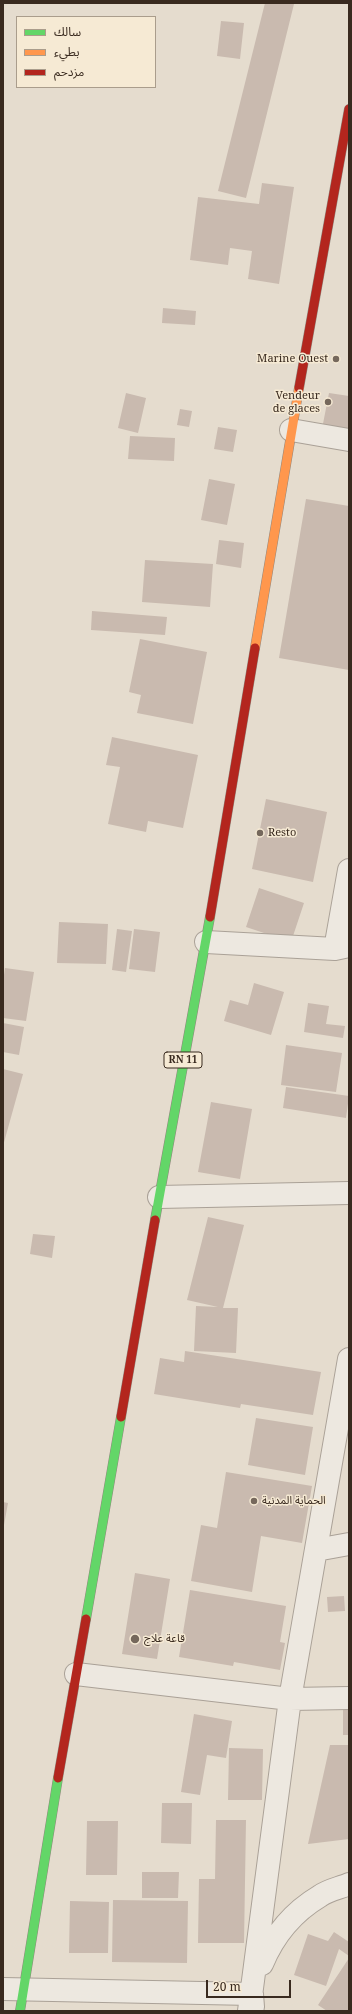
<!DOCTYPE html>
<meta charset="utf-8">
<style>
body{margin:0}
#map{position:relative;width:352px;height:2014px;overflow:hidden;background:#e5dcce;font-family:"Noto Serif","Noto Sans Arabic",serif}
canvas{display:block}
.frame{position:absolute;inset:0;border:4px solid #392a1f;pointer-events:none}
.legend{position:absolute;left:16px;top:16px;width:140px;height:72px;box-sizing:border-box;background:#f6ead4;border:1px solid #aa9d8c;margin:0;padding:5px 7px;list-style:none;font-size:12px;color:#392a1f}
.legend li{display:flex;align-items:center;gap:8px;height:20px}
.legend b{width:20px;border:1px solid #aa9d8c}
.scale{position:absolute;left:206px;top:1980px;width:85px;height:18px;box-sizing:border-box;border:2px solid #392a1f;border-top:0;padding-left:5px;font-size:12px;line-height:14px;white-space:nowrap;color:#392a1f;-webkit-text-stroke:3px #f6ead4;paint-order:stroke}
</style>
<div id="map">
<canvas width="352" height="2014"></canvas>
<div class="frame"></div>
<ul class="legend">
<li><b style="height:5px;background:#63d668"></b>سالك</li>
<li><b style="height:5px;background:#ff974d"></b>بطيء</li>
<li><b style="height:5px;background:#b3261e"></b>مزدحم</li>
</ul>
<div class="scale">20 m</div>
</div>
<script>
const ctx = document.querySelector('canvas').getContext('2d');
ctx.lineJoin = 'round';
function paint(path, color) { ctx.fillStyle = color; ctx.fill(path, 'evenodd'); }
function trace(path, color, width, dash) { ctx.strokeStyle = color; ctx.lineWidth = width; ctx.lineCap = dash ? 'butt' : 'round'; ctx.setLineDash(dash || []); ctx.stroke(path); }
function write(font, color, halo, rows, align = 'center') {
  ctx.font = font + ' "Noto Serif","Noto Sans Arabic",serif'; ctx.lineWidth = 3; ctx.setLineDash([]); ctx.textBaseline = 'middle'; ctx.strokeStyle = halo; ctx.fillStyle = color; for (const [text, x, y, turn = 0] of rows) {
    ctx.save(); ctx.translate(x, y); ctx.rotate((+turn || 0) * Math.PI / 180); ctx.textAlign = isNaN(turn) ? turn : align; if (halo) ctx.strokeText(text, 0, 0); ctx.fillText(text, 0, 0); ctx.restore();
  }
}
paint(new Path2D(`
 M265 3 294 4 246 198 218 191Z
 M221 21 244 23 240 59 217 56Z
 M262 183 294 187 279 284 248 279 252 251 230 248 228 265 190 260 198 197 259 204Z
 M163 308 196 311 195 325 162 323Z
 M126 393 146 398 138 433 118 428Z
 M329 393 349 396V440L321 434Z
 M180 409 192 411 189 427 177 425Z
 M218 427 237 430 233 452 214 449Z
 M130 436 175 438 174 461 128 459Z
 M209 479 235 484 227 525 201 520Z
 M306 499 349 506V670L279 658Z
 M219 540 244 543 241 568 216 564Z
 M145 560 213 564 210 607 142 602Z
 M92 611 167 617 165 635 91 630Z
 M140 639 207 652 193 724 137 713 141 695 129 692Z
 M112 737 198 755 183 828 148 821 146 832 108 824 120 767 106 765Z
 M266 799 327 812 313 882 252 869Z
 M259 888 304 903 291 942 246 927Z
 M59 922 108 924 106 964 57 963Z
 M117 929 132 931 126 972 112 970Z
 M134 929 160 932 155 972 129 969Z
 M5 968 34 972 26 1021 3 1018V982Z
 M254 983 284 992 271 1035 224 1021 230 1000 248 1005Z
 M308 1003 329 1006 326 1024 345 1026 343 1038 304 1032Z
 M3 1023 24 1027 19 1055 3 1052Z
 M286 1045 342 1053 336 1092 281 1085Z
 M3 1069 23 1074 3 1146Z
 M286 1087 349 1096 346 1118 283 1108Z
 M211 1102 252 1109 240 1179 198 1172Z
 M208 1217 244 1225 223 1308H238L236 1353 194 1351 196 1306 218 1307 187 1300Z
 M33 1234 55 1236 52 1258 30 1254Z
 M185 1351 321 1372 313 1415 241 1404 240 1408 154 1394 160 1358 184 1362Z
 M256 1418 313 1427 305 1475 248 1465Z
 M226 1472 312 1486 302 1543 261 1536 252 1592 191 1581 201 1525 217 1528Z
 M3 1502 8 1503 4 1525H3Z
 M135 1573 170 1579 157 1659 122 1654Z
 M190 1590 286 1606 280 1642 285 1643 280 1670 234 1662 233 1666 179 1657Z
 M344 1596 345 1611 328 1612 327 1597Z
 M343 1706H349V1735H343Z
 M194 1714 232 1721 226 1758 207 1755 200 1795 181 1792Z
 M330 1745H349V1839L308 1844Z
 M229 1748 263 1749 262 1800H228Z
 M162 1803H192L191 1844 161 1843Z
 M216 1820H246L244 1943H198L199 1879H215Z
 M87 1821H118L117 1875H86Z
 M142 1872H179L178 1898H142Z
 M113 1900 188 1901 187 1963 112 1962Z
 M70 1901 109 1902 108 1953H69Z
 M334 1932 349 1942V1956L339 1949 326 1986 294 1975 308 1934 328 1941Z
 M349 1958V2011H327L318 2005Z`), '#c9baaf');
const street = new Path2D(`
 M291 430 349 440
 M206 942 335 949 349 946
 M335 949 349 870
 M159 1197 349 1193
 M316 1550 349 1544
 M76 1674 290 1699 349 1698
 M262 1964C274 1935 293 1912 320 1896 328 1890 340 1888 349 1884
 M3 1989 252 1994 253 2007
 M249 2011 290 1699 349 1359`);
const fast = new Path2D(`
 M155 1220 210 917
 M86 1619 121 1417
 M20 2011 58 1778`);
const slow = new Path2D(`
 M255 648 299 388`);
const jam = new Path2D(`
 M299 388 349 109
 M210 917 255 648
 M121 1417 155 1220
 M58 1778 86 1619`);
trace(street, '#aaa197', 24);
trace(fast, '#90877e', 10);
trace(slow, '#90877e', 10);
trace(jam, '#90877e', 10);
trace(street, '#ede8e0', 22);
trace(fast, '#63d668', 9);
trace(slow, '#ff974d', 9);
trace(jam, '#b3261e', 9);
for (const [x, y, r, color] of [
 [336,359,4,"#75685c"],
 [328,402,4,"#75685c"],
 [260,833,4,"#75685c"],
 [254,1501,4,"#75685c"],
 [135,1639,5,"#75685c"]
]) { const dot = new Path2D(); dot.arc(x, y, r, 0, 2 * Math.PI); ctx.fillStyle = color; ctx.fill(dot); trace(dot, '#f6ead4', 1.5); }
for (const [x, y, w] of [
 [183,1060,38]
]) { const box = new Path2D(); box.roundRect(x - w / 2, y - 8, w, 16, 3); ctx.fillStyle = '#f6ead4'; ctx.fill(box); trace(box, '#392a1f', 1); }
write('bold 10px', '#392a1f', null, [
 ["RN 11",183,1060]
]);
write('11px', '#392a1f', '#f6ead4', [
 ["Marine Ouest",328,359,"right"],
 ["Vendeur",320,396,"right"],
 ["de glaces",320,409,"right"],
 ["Resto",268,833],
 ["الحماية المدنية",262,1501],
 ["قاعة علاج",144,1639]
], 'left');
</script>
